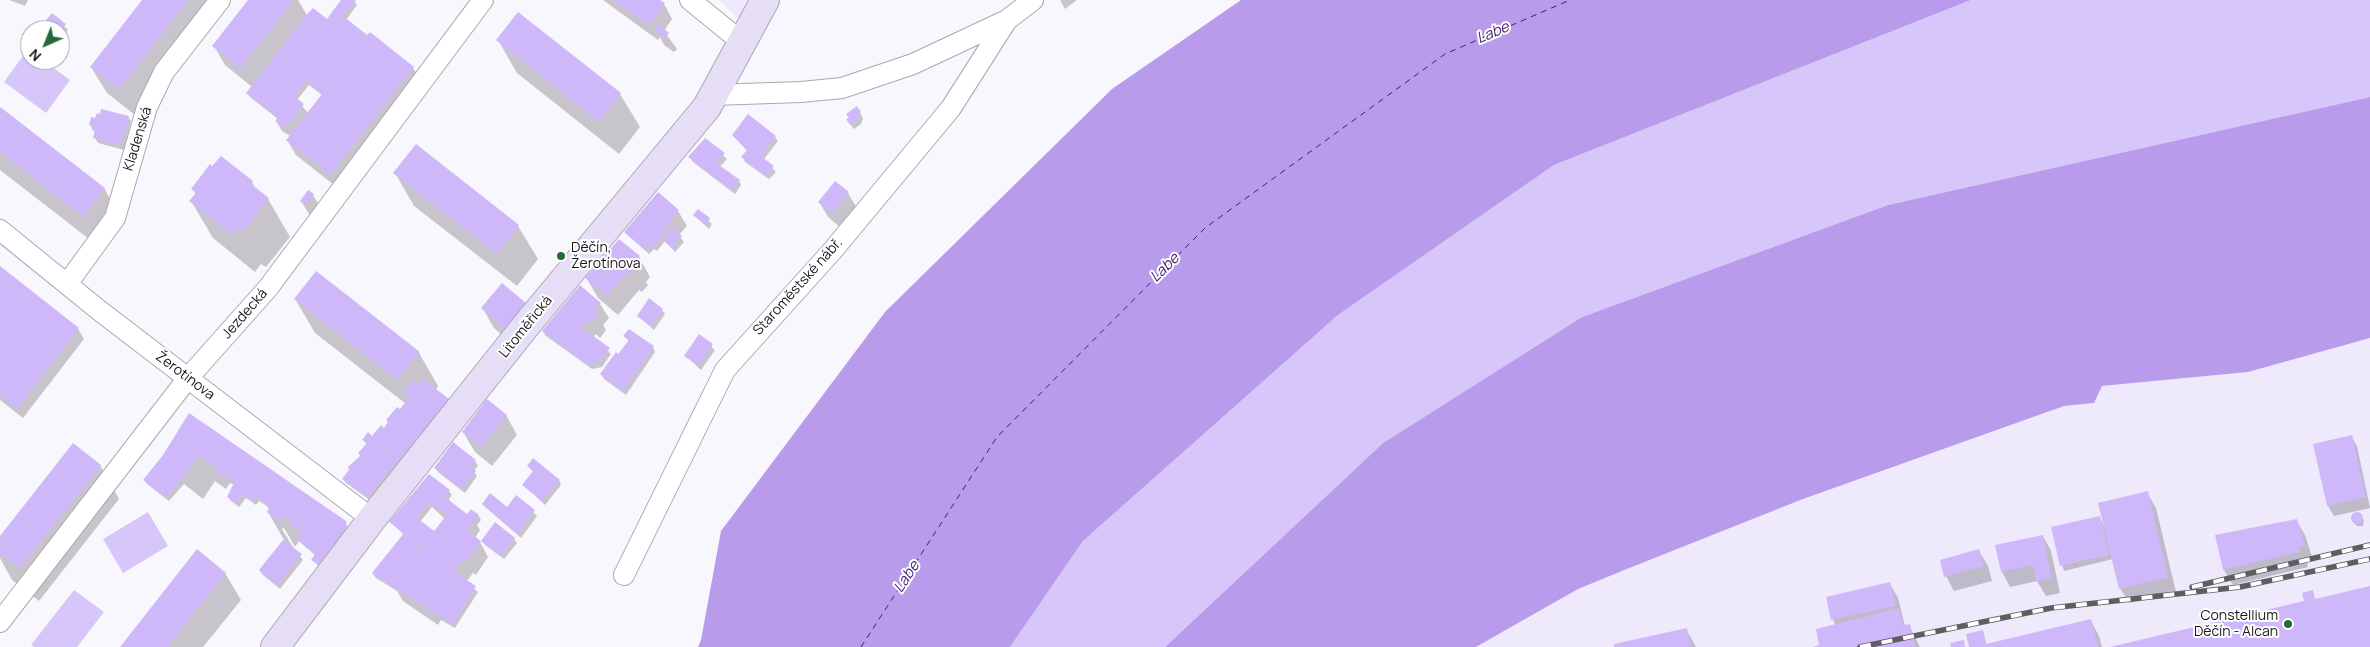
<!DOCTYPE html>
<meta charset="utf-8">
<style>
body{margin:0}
#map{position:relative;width:2370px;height:647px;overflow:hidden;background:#f9f7fe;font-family:Manrope,sans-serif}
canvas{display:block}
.north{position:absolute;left:20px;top:20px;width:50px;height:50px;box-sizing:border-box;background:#fff;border:1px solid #a3a2a4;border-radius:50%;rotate:224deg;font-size:14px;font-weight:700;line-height:20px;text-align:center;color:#19171b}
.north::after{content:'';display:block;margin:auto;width:18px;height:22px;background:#226a37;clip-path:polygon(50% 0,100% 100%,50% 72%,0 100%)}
</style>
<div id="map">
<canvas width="2370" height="647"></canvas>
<div class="north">N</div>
</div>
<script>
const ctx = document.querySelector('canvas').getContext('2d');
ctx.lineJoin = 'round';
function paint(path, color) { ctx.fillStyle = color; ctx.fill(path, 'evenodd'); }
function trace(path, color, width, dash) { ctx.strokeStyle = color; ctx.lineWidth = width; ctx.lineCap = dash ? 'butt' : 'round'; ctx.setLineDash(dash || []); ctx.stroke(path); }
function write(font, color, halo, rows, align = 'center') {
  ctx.font = font + ' Manrope,sans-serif'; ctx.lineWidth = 4; ctx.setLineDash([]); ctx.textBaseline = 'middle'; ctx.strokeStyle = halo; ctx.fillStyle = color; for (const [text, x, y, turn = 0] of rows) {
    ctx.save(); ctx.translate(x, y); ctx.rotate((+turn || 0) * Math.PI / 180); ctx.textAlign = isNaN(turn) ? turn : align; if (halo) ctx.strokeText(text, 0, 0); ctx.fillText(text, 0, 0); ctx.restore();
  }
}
paint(new Path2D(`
 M719 0H747L738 19Z
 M2370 338V647H1476L1578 589 1803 499 2064 406 2094 403 2102 386 2248 372Z`), '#eee9fb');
paint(new Path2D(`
 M1971 0H2370V97L1888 205 1582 317 1383 443 1165 647H1010L1083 541 1338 315 1554 165Z
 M28 49 30 60H43L70 80 46 113 4 82Z
 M148 512 168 546 123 573 103 539Z
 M74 590 104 612 77 647H34L31 645Z`), '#d6c6f9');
paint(new Path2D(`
 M1241 0H1971L1554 165 1338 315 1083 541 1010 647H698L701 640 721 531 885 312 1112 89Z
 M2370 97V338L2248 372 2102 386 2094 403 2064 406 1803 499 1627 569 1578 589 1476 647H1165L1383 443 1582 317 1888 205Z`), '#b89ceb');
paint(new Path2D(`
 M9 0H28L25 6Z
 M143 0H208L135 115 107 93 91 67Z
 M250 0H298L308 17 327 21 343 0H354L357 5 346 20 413 68 422 82 339 189 296 155 287 140 290 136 282 131 276 121 278 119 250 97 247 93 252 87 225 65 214 46ZM309 85 322 95 308 113 297 100Z
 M603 0H658L664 4 672 19 664 31 677 49 674 52 664 45 660 37 658 40Z
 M1060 0H1077L1065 9Z
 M518 13 620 94 640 127 619 154 517 73 498 40Z
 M52 14 68 30 60 39V30H39Z
 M0 107 104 188 123 222 102 249 0 170Z
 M857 108 863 118 861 124 854 129 850 124Z
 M128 117 131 121 124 150 98 143 95 138 96 134 90 125Z
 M733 135 775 137 778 141 764 159 776 172 769 179 745 162 743 157 747 151Z
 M705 139 727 159 720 167 739 181 741 185 735 194 693 162 690 157Z
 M415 146 518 226 538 259 517 286 414 206 395 173Z
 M213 168 252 182 256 190 268 199 290 237 266 267 261 264 255 272 213 238 191 201 196 195 193 189Z
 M835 182 848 193 857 208 841 228 828 217 819 202Z
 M313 195 322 210 310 216 301 201Z
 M678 211 687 226 679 235 684 242 675 252 665 241 657 251 654 249 649 254 626 233Z
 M698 211 712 224 709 229 695 216Z
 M639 257 650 277 646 282 648 285 642 292 639 290 618 315 598 298 587 279Z
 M0 268 78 329 84 339 23 418 0 400Z
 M295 299 419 353 438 386 436 390 448 400 459 419 371 501 346 483 343 479 361 457 359 454 367 445 364 440 373 437 384 430 406 404 315 333Z
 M525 304 536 323 516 348 494 328 483 309Z
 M600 304 609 318 603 325 606 330 600 338 596 334 593 337 611 354 602 367 592 369 546 336 543 332Z
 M662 310 665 314 654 330 638 316Z
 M625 336 653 347 655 352 626 395 604 379 601 374 629 342Z
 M699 336 715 350 701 370 686 356Z
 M190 415 345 521 349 532 321 568 312 560 316 556 299 541 295 547 284 528 282 529 294 549 303 560 280 589 263 575 260 571 284 540 268 512 270 510 267 506 259 501 256 505 246 498 239 507 231 501 228 497 234 485 230 483 226 489 215 481 203 499 184 484 169 501 147 484 145 480 164 455Z
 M506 415 517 435 492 466 475 452 463 432Z
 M2351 436 2357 446 2370 508 2334 516 2328 506Z
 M475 461 478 466 473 471 477 476 465 493 438 472 436 468Z
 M100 465 119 499 39 601 12 580 0 558V538Z
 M529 466 559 480 561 485 545 505 524 485 534 473Z
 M429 476 449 491 452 495 448 501 468 516 478 515 481 520 477 525 480 530 475 538 480 542 488 557 476 575 473 573 466 582 478 592 455 628 441 620 438 625 403 601 397 591 376 578 373 574 404 535 391 522ZM432 507 445 519 437 530 431 532 420 522Z
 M2147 493 2156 508 2176 592 2129 603 2120 588 2113 559 2064 571 2052 527 2099 517 2104 526Z
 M516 496 537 516 521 538 483 505 507 509Z
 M2358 513 2364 520 2363 526H2357L2354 522V515Z
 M2296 520 2305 535 2313 560 2307 562 2308 567 2233 585 2224 570 2217 536Z
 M2043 536 2051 551 2060 593 2046 596 2037 581 2010 587 2002 572Z
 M514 539 517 543 504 559 485 545 482 541Z
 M1979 551 1988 566 1992 581 1954 591 1946 576Z
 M225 573 241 600 203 647H121Z
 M1890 584 1898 598 1905 626 1909 625 1920 647H1814L1821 646 1835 625 1827 598Z
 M2091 621 2099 636 2102 647H1970L1982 631 1987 645Z
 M1686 629 1696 647H1615Z`), '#0003');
trace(new Path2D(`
 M861 647 997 437 1205 228 1445 54 1570 0`), '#451a75', 1, [6, 5]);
paint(new Path2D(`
 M142 0H188L119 89 90 67Z
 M248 0H294L240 68 212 46Z
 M341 0H356L343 16 367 35 370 32 414 67 330 175 286 140 322 94 306 81 294 96 304 104 285 128 275 121 278 117 246 93 308 13 313 8 327 19Z
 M613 0H660L665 3 649 26Z
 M518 12 621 93 599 122 496 40Z
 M52 13 66 24 60 32V30H38Z
 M658 24 669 33 665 38 654 30Z
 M857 106 861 112 858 115 860 119 850 125 846 119 849 118 846 114Z
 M0 107 105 188 83 217 0 152Z
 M101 109 129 116 121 145 93 138 95 131 92 130 93 126 89 125 91 117 95 118 97 113 100 114Z
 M748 114 776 136 761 156 774 166 766 176 741 157 747 150 732 135Z
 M705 138 725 153 716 163 740 180 731 190 688 157Z
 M416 144 519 225 497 254 393 173Z
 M221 156 253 181 251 184 269 198 243 231 239 227 233 235 189 201 196 193 191 189 210 164 212 166Z
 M835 181 849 192 832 213 818 202Z
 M308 190 314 194 305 205 300 201Z
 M658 192 679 210 662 231 665 233 654 247 651 245 646 251 624 232Z
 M698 209 710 218 706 225 693 215Z
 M672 227 682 236 672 248 664 241 668 236 665 233Z
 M619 239 640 256 635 263 638 265 631 274 628 271 607 297 585 278Z
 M0 266 79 328 17 409 0 396Z
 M316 271 420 352 397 380 294 299Z
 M502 283 526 303 504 329 481 308Z
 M580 285 601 303 594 311 598 314 591 324 587 320 581 327 610 348 599 362 588 365 542 331Z
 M649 298 663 309 651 326 637 316Z
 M629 329 654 346 623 391 600 374 616 352 618 354 629 340 623 336Z
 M699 334 713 344 699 366 684 356Z
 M414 379 419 384 423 379 449 399 368 497 342 479 349 470 348 467 361 455 358 453 367 443 362 440 368 432 372 436 381 425 384 428 388 422 386 420 397 407 400 409 404 404 409 397 403 393Z
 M487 399 507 415 481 447 462 432Z
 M189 413 346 521 347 526 318 564 311 560 315 554 297 540 302 532 289 523 290 520 283 516 279 522 267 512 270 506 256 497 253 502 243 494 236 503 227 497 234 483 215 470 217 468 199 456 166 498 143 480 163 455Z
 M2352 435 2366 497 2327 506 2313 444Z
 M453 442 476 460 471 466 476 471 462 489 434 468Z
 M73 443 101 465 20 568 0 553V536Z
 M533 458 560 480 542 501 522 485 533 471 527 466Z
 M429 474 450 490 445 497 467 514 471 509 479 515 467 531 481 541 495 522 515 538 501 555 481 541 467 561 464 559 454 572 476 586 453 625 372 573 404 533 389 522ZM429 503 447 515 434 531 417 518ZM419 545 422 548 418 553 416 551Z
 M2148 491 2168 577 2119 589 2098 503Z
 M490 493 507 507 516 495 535 510 518 534 482 504Z
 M2351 518a6 6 0 1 1 12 0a6 6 0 1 1-12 0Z
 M2100 516 2109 555 2060 566 2051 527Z
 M2297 519 2305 545 2299 547 2300 552 2223 570 2215 535Z
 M2043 535 2052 578 2036 581 2033 565 2001 572 1995 545Z
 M283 540 302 554 277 585 259 570Z
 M197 549 226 573 167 647H120Z
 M1979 549 1984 566 1944 577 1940 560Z
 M1890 582 1896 606 1831 620 1826 597Z
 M2370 586V647H2110L2304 601 2302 593 2313 590 2315 599Z
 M1899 608 1903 625 1910 624 1915 647H1812L1819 645 1816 629Z
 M2091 619 2098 647H1969L1966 634 1983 630 1986 644Z
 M1687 628 1691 647H1614V644Z
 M1964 640 1965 647H1951L1950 643Z`), '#ceb8f9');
const street = new Path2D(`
 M690 0 743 43
 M714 95 801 92 842 88 913 64 1007 20 1033 0
 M0 230 100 311 372 519
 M67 284 115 218 147 107 164 72 220 0
 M624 575 725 370 833 250 951 108 1007 20
 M0 622 188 378 268 288 483 0`);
const secondary = new Path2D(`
 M275 647 372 519 524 328 707 107 765 0`);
trace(street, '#aaa7b1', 22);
trace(secondary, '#aaa7b1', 30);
trace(street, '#fff', 20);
trace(secondary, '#e6ddf6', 28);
const rail = new Path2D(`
 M2192 587 2370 545
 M1860 647 2051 608 2240 587 2370 559`);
trace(rail, '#5f5d62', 5.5);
trace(rail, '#fff', 4, [11]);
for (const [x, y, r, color] of [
 [561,256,5,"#226a37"],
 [2288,624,5,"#226a37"]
]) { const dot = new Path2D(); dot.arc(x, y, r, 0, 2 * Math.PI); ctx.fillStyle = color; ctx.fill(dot); trace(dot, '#fff', 2); }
write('14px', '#19171b', '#fff', [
 ["Kladenská",138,139,-73],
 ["Staroměstské nábř.",798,287,-48],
 ["Jezdecká",245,314,-49],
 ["Litoměřická",526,327,-51],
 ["Žerotínova",185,376,37]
]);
write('14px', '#19171b', '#fff', [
 ["Děčín,",571,248],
 ["Žerotínova",571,264],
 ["Constellium",2278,616,"right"],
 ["Děčín - Alcan",2278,632,"right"]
], 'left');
write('italic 15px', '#451a75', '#fff', [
 ["Labe",1493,33,-23],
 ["Labe",1165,268,-45],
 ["Labe",907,577,-57]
]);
</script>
